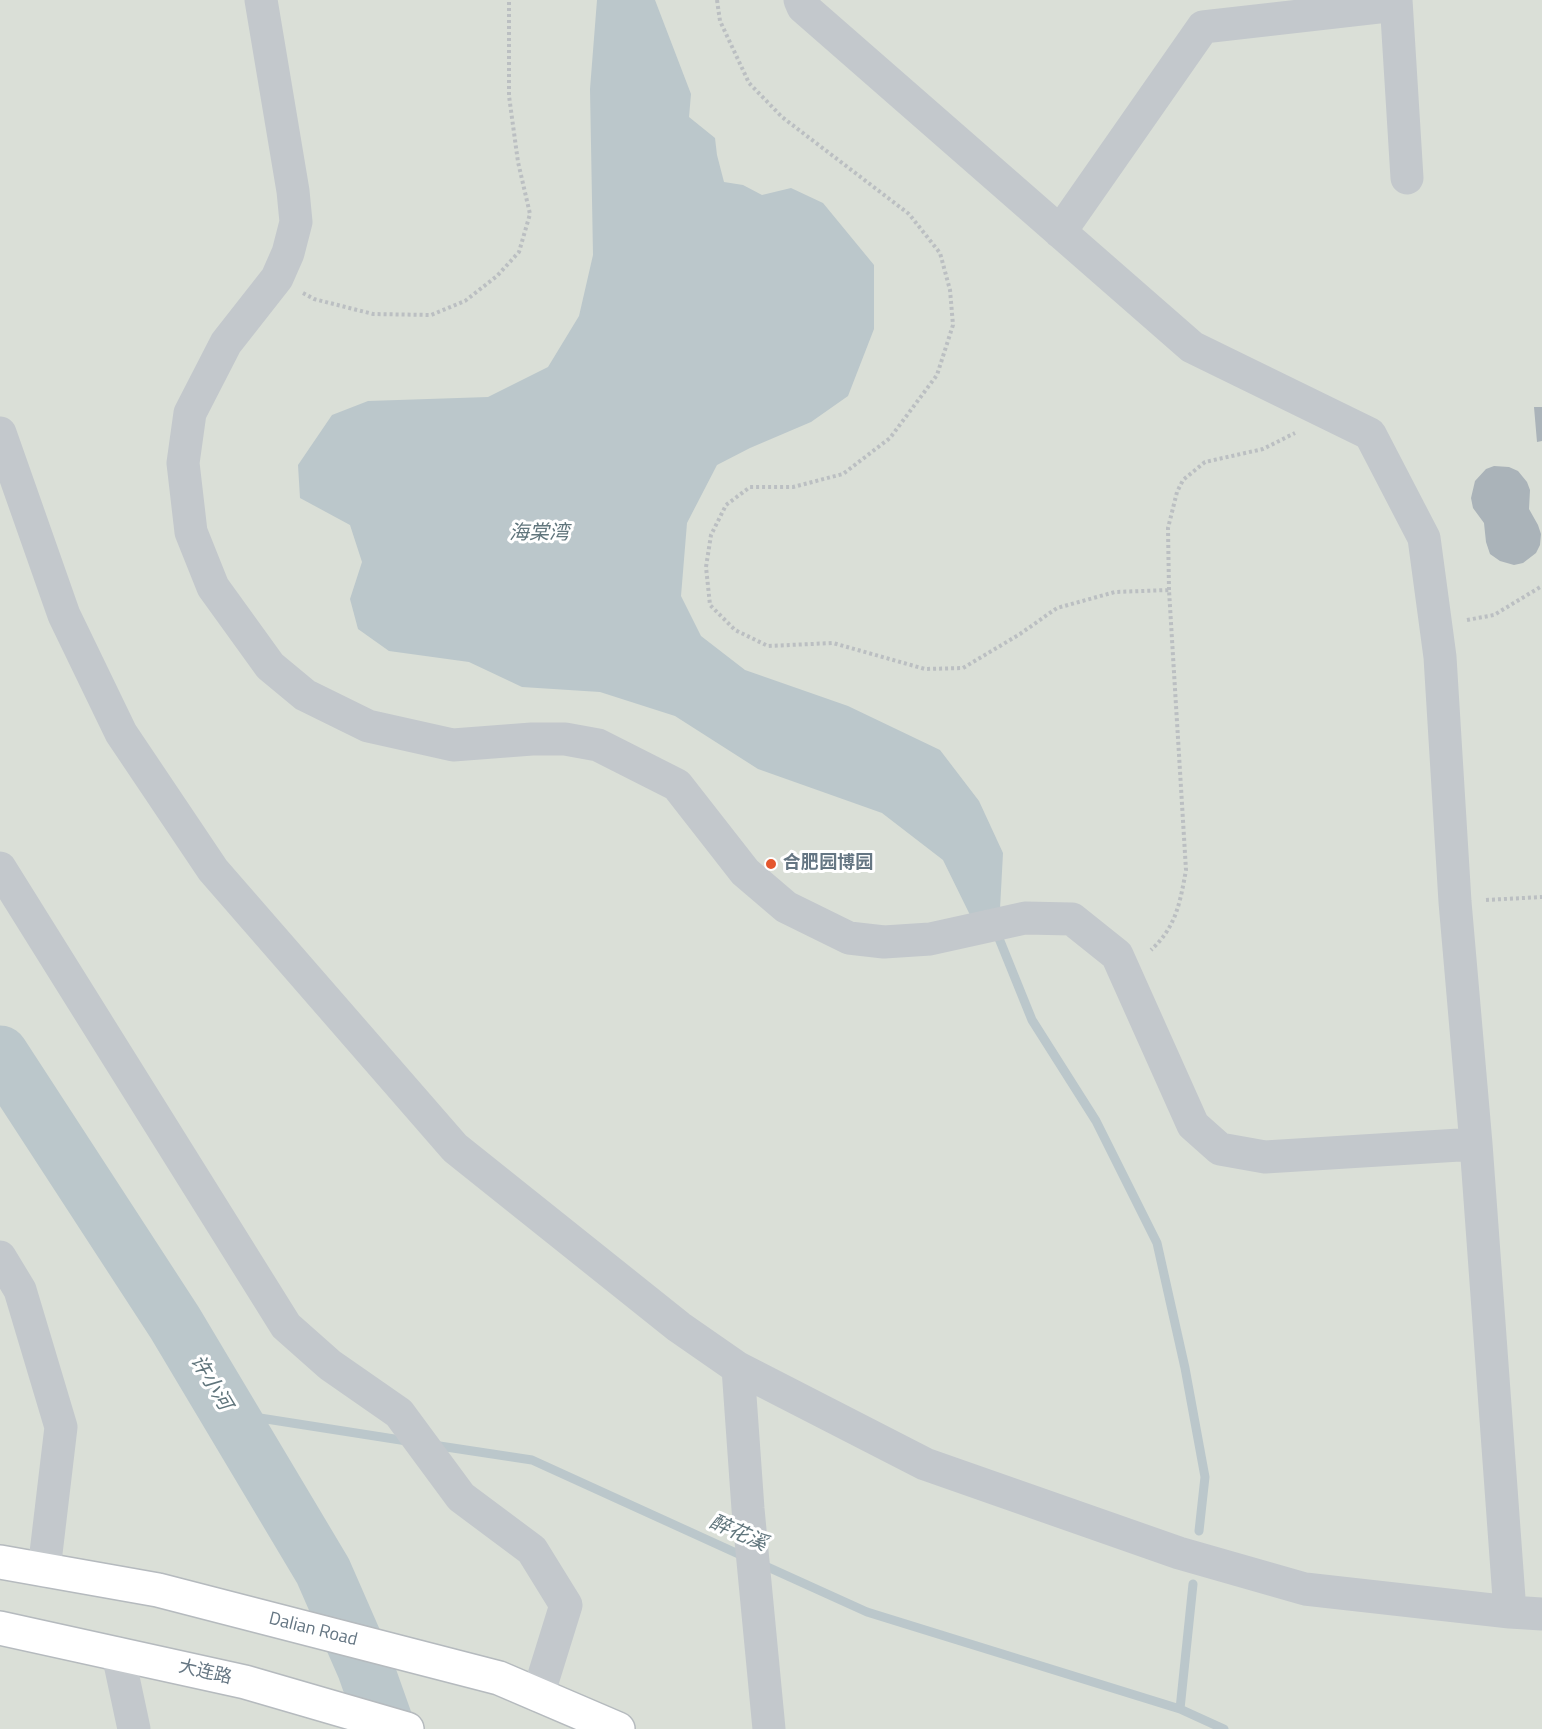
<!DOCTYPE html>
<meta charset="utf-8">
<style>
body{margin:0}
canvas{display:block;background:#fafaf8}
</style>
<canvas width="1542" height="1729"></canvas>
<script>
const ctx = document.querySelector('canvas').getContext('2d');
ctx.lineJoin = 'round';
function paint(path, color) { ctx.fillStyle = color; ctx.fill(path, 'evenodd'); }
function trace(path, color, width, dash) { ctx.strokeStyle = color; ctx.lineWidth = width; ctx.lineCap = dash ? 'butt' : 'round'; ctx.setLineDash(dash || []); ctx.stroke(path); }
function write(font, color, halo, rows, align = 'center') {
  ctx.font = font + ' "Titillium Web","Noto Sans SC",sans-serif'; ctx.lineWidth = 6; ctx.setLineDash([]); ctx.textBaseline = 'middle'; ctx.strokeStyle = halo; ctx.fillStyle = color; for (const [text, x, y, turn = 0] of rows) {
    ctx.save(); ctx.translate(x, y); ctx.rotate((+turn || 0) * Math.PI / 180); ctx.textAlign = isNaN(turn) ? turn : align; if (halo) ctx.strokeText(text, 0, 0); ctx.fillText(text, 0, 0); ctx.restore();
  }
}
paint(new Path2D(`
 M0 0H1542V1729H0Z`), '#dadfd7');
paint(new Path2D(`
 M597 0H655L691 94 689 117 715 138 717 155 724 182 743 185 762 195 791 188 823 203 874 265V329L848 396 811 422 750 448 717 465 687 523 681 596 701 636 745 670 848 706 940 750 979 801 1003 853 1000 909 970 915 943 860 882 813 758 769 675 716 600 692 522 687 469 662 389 651 358 629 350 599 362 562 350 525 300 498 298 465 332 415 368 401 488 397 548 367 579 316 593 255 590 89Z`), '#bbc7cb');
trace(new Path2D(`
 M996 931 1032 1020 1096 1121 1157 1243 1185 1368 1205 1477 1199 1531
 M228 1413 407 1441
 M433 1445 532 1460 745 1557
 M761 1564 867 1612 1180 1709 1224 1729
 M1180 1709 1193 1584`), '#bbc7cb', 9);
trace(new Path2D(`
 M0 1054 175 1323 323 1571 365 1667 387 1729`), '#bbc7cb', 57);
paint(new Path2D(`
 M1534 407H1542V441L1537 442Z
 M1494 466 1509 467 1518 471 1527 482 1530 490 1529 509 1538 525 1541 534 1540 545 1536 553 1523 563 1514 565 1500 561 1490 554 1486 542 1484 523 1473 508 1471 498 1475 481 1486 469Z`), '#aab3b9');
const major = new Path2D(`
 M0 1562 158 1590 499 1678 618 1729
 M0 1628 245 1682 407 1729`);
trace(major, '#b5babe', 36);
trace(new Path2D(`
 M717 0 720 21 749 83 782 117 909 214 940 253 950 290 953 325 937 375 890 438 843 474 793 487H750L726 505 711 535 706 567 710 605 735 630 768 646 833 643 925 669 963 668 1020 634 1057 608 1115 592 1169 590 1186 870C1180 903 1176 927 1151 950
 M303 293 314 299 373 314 431 315 465 301 497 276 519 252 530 214 518 162 509 96V0
 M1169 590 1168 528 1177 492 1183 480 1205 462 1263 449 1295 433
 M1467 620 1494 615 1542 586
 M1486 900 1542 897`), '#bbbfc2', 4, [3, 3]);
trace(new Path2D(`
 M261 0 293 191 296 222 288 253 277 278 226 343 190 413 183 463 191 532 213 587 270 666 305 695 368 726 453 745 532 739H565L598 745 677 785 745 872 786 907 849 938 884 942 930 939 1025 918 1072 919 1117 955 1193 1125 1220 1149 1265 1157 1476 1144
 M800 0 803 7 1192 347 1370 434 1424 538 1440 657 1455 902 1476 1144 1510 1612
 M1396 0 1407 178
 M1060 232 1203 27 1396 5
 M0 433 64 615 121 733 213 870 455 1148 679 1327 738 1368 925 1464 1179 1553 1305 1589 1510 1612 1542 1614
 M0 868 286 1326 330 1365 399 1413 461 1497 532 1550 566 1605 538 1695
 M0 1257 20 1290 61 1427 44 1570
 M738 1368 748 1509 769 1729
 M118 1654 134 1729`), '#c3c8cc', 33);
trace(major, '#fff', 33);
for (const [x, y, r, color] of [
 [771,864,6,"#e4572e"]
]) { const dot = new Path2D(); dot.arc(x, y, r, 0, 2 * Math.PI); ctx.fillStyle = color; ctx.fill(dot); trace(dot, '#fff', 2); }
write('bold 18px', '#657683', '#fff', [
 ["合肥园博园",783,864]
], 'left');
write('18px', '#657683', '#fff', [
 ["Dalian Road",313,1630,14],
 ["大连路",205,1673,13]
]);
write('italic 20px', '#60757c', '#fff', [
 ["海棠湾",539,534],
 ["许小河",210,1383,59],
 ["醉花溪",738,1534,24]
]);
</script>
